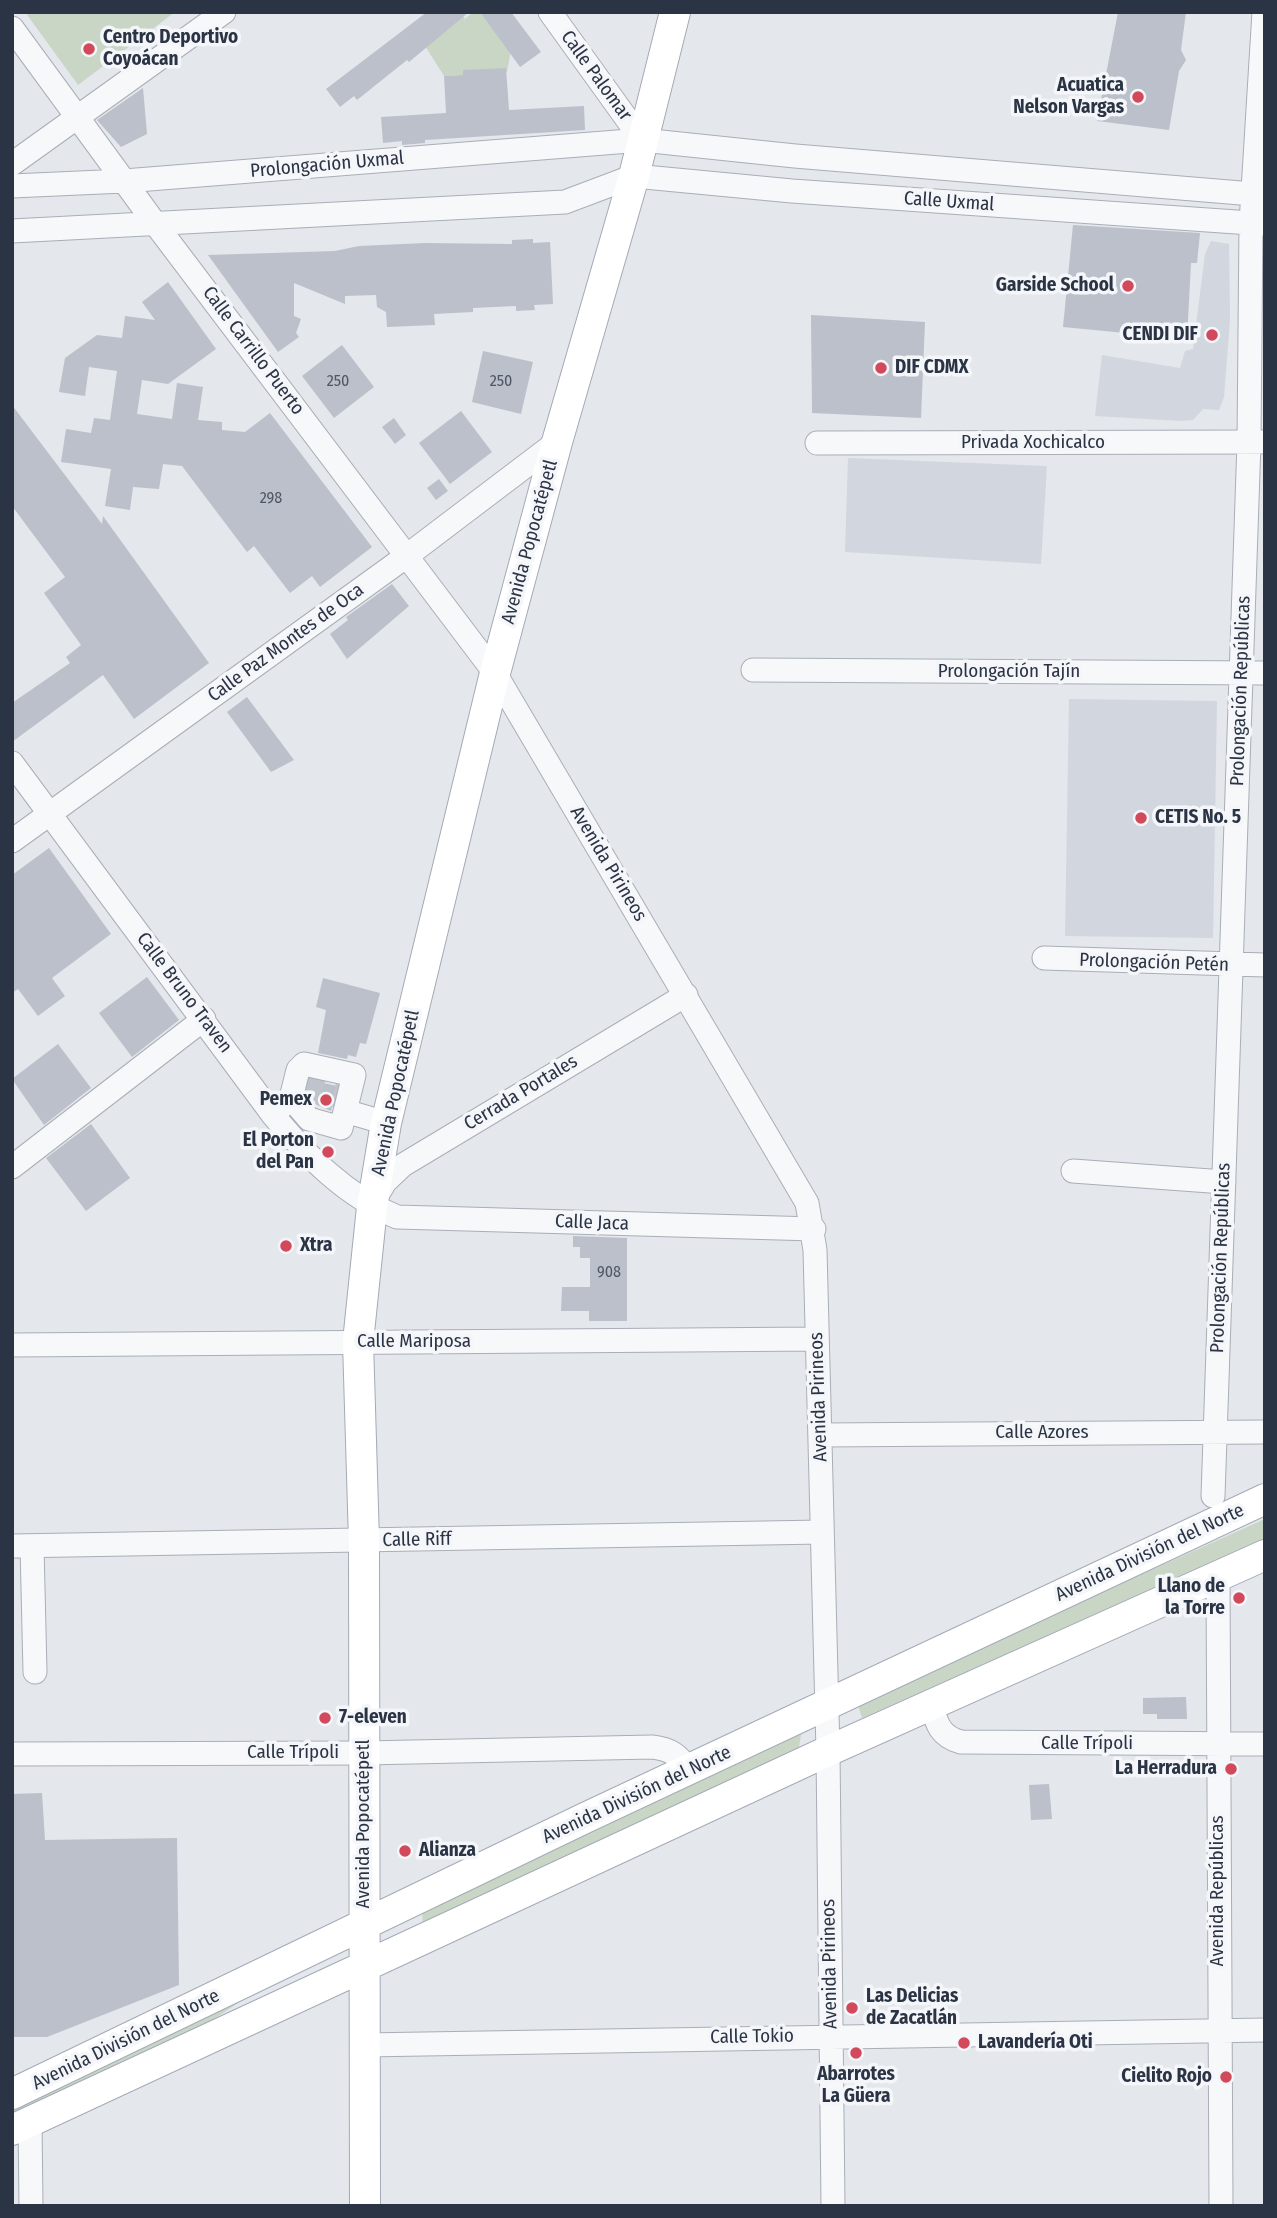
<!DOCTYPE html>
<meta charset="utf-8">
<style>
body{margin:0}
#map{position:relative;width:1277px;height:2218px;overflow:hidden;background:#e4e7ec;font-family:"Fira Sans Condensed",sans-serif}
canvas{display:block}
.frame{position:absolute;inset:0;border:14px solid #2b3445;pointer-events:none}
</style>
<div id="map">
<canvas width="1277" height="2218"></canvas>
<div class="frame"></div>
</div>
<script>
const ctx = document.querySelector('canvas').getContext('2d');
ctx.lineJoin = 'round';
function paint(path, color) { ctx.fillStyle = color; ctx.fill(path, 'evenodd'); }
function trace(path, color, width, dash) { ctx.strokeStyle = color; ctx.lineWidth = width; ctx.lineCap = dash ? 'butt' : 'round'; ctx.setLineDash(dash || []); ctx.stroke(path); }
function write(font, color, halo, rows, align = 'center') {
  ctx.font = font + ' "Fira Sans Condensed",sans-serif'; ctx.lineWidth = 7; ctx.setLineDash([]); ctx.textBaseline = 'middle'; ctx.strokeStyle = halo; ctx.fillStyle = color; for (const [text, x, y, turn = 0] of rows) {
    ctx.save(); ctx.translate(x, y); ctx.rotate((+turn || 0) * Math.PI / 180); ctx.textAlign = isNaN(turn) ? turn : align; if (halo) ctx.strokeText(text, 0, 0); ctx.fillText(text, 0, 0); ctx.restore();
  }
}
paint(new Path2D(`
 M1211 241 1229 244 1230 320 1224 397 1219 410 1203 409 1193 420 1182 421 1095 416 1102 355 1180 368 1185 351 1193 349 1205 254Z
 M848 458 1047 466 1041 564 845 552Z
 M1069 699 1217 701 1213 938 1065 936Z`), '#d2d6de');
paint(new Path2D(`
 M25 12H175L78 85Z
 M473 12H497L511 50 507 72 464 70 463 75 444 76 425 46 463 16 465 19Z
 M1265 1519V1539L862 1718 857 1702Z
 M802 1730 798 1752 423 1931 422 1908Z
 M253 1993 199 2029 12 2120V2105Z`), '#c9d6c5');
paint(new Path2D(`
 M427 12H469L409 62 407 60 357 100 354 96 340 107 326 89Z
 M480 12H511L541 52 520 67Z
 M1118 12H1186L1181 50 1186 60 1179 71 1169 130 1097 121Z
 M506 68 509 110 584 106 585 130 425 140V143L402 145V141L383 143 381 117 446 113 444 76 463 75V70Z
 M143 88 147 134 121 147 97 120Z
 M1073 225 1200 233 1197 263H1191L1187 339 1063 327Z
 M533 239V243L550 242 553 304 534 305 535 310 516 311V306L473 308V312L434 314 435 325 387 327 386 312 377 307 376 295 345 296V304L294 283V316L301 319 296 333 299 337 278 352 208 255 335 251 359 246 425 243 512 244V240Z
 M168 282 216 349 168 384 142 380 137 414 172 419 177 383 203 387 198 420 222 422V430L245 432 270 413 372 547 320 587 312 576 290 593 254 546 247 552 182 466 163 464 159 489 133 487 130 510 105 506 111 469 61 462 66 429 91 433 94 418 110 420 117 371 89 367 85 396 59 392 65 358 97 335 122 338 125 316 155 320 142 302Z
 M811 315 925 322 921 418 812 413Z
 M342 345 374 387 334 418 302 376Z
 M483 351 533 362 521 414 472 402Z
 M12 405 102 524 103 516 209 663 134 719 103 675 12 742V703L70 663 66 657 81 645 44 593 65 577 12 506Z
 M461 411 492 452 450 484 419 443Z
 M394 418 406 435 395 444 382 427Z
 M439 479 448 491 436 500 427 488Z
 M392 584 409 606 347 659 330 634 348 620 346 617Z
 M247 697 294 760 271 772 227 712Z
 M49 848 111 934 52 978 65 996 38 1016 18 989 12 993V875Z
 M147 977 179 1020 132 1057 99 1013Z
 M323 978 380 993 366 1044 360 1043 356 1057 348 1055 347 1059 318 1053 326 1010 316 1007Z
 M58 1044 91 1088 44 1125 12 1079Z
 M310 1080 337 1086 331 1111 315 1104 318 1093 307 1090Z
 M91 1124 130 1178 86 1211 46 1158Z
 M573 1236 627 1238V1321H589V1311H561L562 1287H590V1258H580V1247H573Z
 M1186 1697 1187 1719H1157V1714H1143V1698Z
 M1049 1784 1052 1819 1031 1820 1029 1785Z
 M42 1793 45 1840 177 1838 179 1985 47 2037H12V1794Z`), '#bbc0ca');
trace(new Path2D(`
 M300 1085 337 1096`), '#bfc3cb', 23, [23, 11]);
const minor = new Path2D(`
 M550 12 642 140
 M12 28 154 222 495 673 807 1203 815 1250 828 1751 833 2206
 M12 164 224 12
 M12 186 124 181 642 140 795 156 1265 195
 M12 231 565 202 634 176 792 191 1265 224
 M817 443 1265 442
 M753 670 1265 673
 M12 763 273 1115C308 1157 346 1196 397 1217L814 1229
 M12 841 408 555 557 442
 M1044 958 1265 965
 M345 1111 386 1123
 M273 1115 291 1098 298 1070 304 1064 354 1075 341 1128 309 1119 291 1098
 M12 1167 204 1019
 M1073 1171 1224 1182
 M376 1197 385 1182 403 1165 686 995
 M12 1345 817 1339
 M820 1435 1265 1432
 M1213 1496 1249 442 1251 223 1264 12
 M12 1546 822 1532
 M32 1546 35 1672
 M1218 1577 1221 2206
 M932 1705C936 1724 941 1737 961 1742L1265 1744
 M12 1754 364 1753 652 1747C671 1749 678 1755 689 1770
 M364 2045 1265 2030
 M30 2122 31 2206`);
const major = new Path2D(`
 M12 2094 585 1818 1265 1499
 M12 2130 828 1751 1265 1555
 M365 2206 364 1541 358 1342 372 1207 386 1123 495 673 557 442 634 176 675 12`);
trace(minor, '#a9aeb7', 25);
trace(major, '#a3abb8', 32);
trace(minor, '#f7f8fa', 23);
trace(major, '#fff', 30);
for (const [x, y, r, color] of [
 [89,49,7,"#d1495b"],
 [1138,97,7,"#d1495b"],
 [1128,286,7,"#d1495b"],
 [1212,335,7,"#d1495b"],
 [881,368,7,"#d1495b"],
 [1141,818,7,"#d1495b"],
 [326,1100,7,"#d1495b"],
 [328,1152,7,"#d1495b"],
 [286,1246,7,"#d1495b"],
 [1239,1598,7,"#d1495b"],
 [325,1718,7,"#d1495b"],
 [1231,1769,7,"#d1495b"],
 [405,1851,7,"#d1495b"],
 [852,2008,7,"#d1495b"],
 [964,2043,7,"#d1495b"],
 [856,2053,7,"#d1495b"],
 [1226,2077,7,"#d1495b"]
]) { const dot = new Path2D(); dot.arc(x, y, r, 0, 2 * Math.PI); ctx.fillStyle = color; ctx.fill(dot); trace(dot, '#f4f6f9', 2.5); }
write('16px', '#4f5766', null, [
 ["250",338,382],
 ["250",501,382],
 ["298",271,499],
 ["908",609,1273]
]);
write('bold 19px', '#2b3445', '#f4f6f9', [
 ["Centro Deportivo",103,38],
 ["Coyoácan",103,60],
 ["Acuatica",1124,86,"right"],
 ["Nelson Vargas",1124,108,"right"],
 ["Garside School",1114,286,"right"],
 ["CENDI DIF",1198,335,"right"],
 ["DIF CDMX",895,368],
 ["CETIS No. 5",1155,818],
 ["Pemex",312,1100,"right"],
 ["El Porton",314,1141,"right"],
 ["del Pan",314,1163,"right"],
 ["Xtra",300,1246],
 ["Llano de",1225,1587,"right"],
 ["la Torre",1225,1609,"right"],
 ["7-eleven",339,1718],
 ["La Herradura",1217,1769,"right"],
 ["Alianza",419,1851],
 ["Las Delicias",866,1997],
 ["de Zacatlán",866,2019],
 ["Lavandería Oti",978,2043],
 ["Abarrotes",856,2075,"center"],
 ["La Güera",856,2097,"center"],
 ["Cielito Rojo",1212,2077,"right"]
], 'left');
write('19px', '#2b3445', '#f4f6f9', [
 ["Calle Palomar",596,76,54],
 ["Prolongación Uxmal",327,165,-5],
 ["Calle Uxmal",949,202,4],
 ["Calle Carrillo Puerto",253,351,53],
 ["Privada Xochicalco",1033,443],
 ["Avenida Popocatépetl",530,542,-75],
 ["Calle Paz Montes de Oca",286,643,-36],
 ["Prolongación Tajín",1009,672],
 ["Prolongación Repúblicas",1241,691,-88],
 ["Avenida Pirineos",608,864,59],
 ["Prolongación Petén",1154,963,2],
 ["Calle Bruno Traven",184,993,53],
 ["Avenida Popocatépetl",396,1093,-78],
 ["Cerrada Portales",521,1093,-31],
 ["Calle Jaca",592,1223,2],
 ["Prolongación Repúblicas",1221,1258,-88],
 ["Calle Mariposa",414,1342],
 ["Avenida Pirineos",819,1397,-92],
 ["Calle Azores",1042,1433],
 ["Calle Riff",417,1540,-1],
 ["Avenida División del Norte",1150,1553,-25],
 ["Calle Trípoli",1087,1744],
 ["Calle Trípoli",293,1753],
 ["Avenida División del Norte",637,1795,-25],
 ["Avenida Popocatépetl",364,1824,-90],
 ["Avenida Repúblicas",1218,1891,-90],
 ["Avenida Pirineos",830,1964,-91],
 ["Calle Tokio",752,2037,-1],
 ["Avenida División del Norte",126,2040,-26]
]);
</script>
